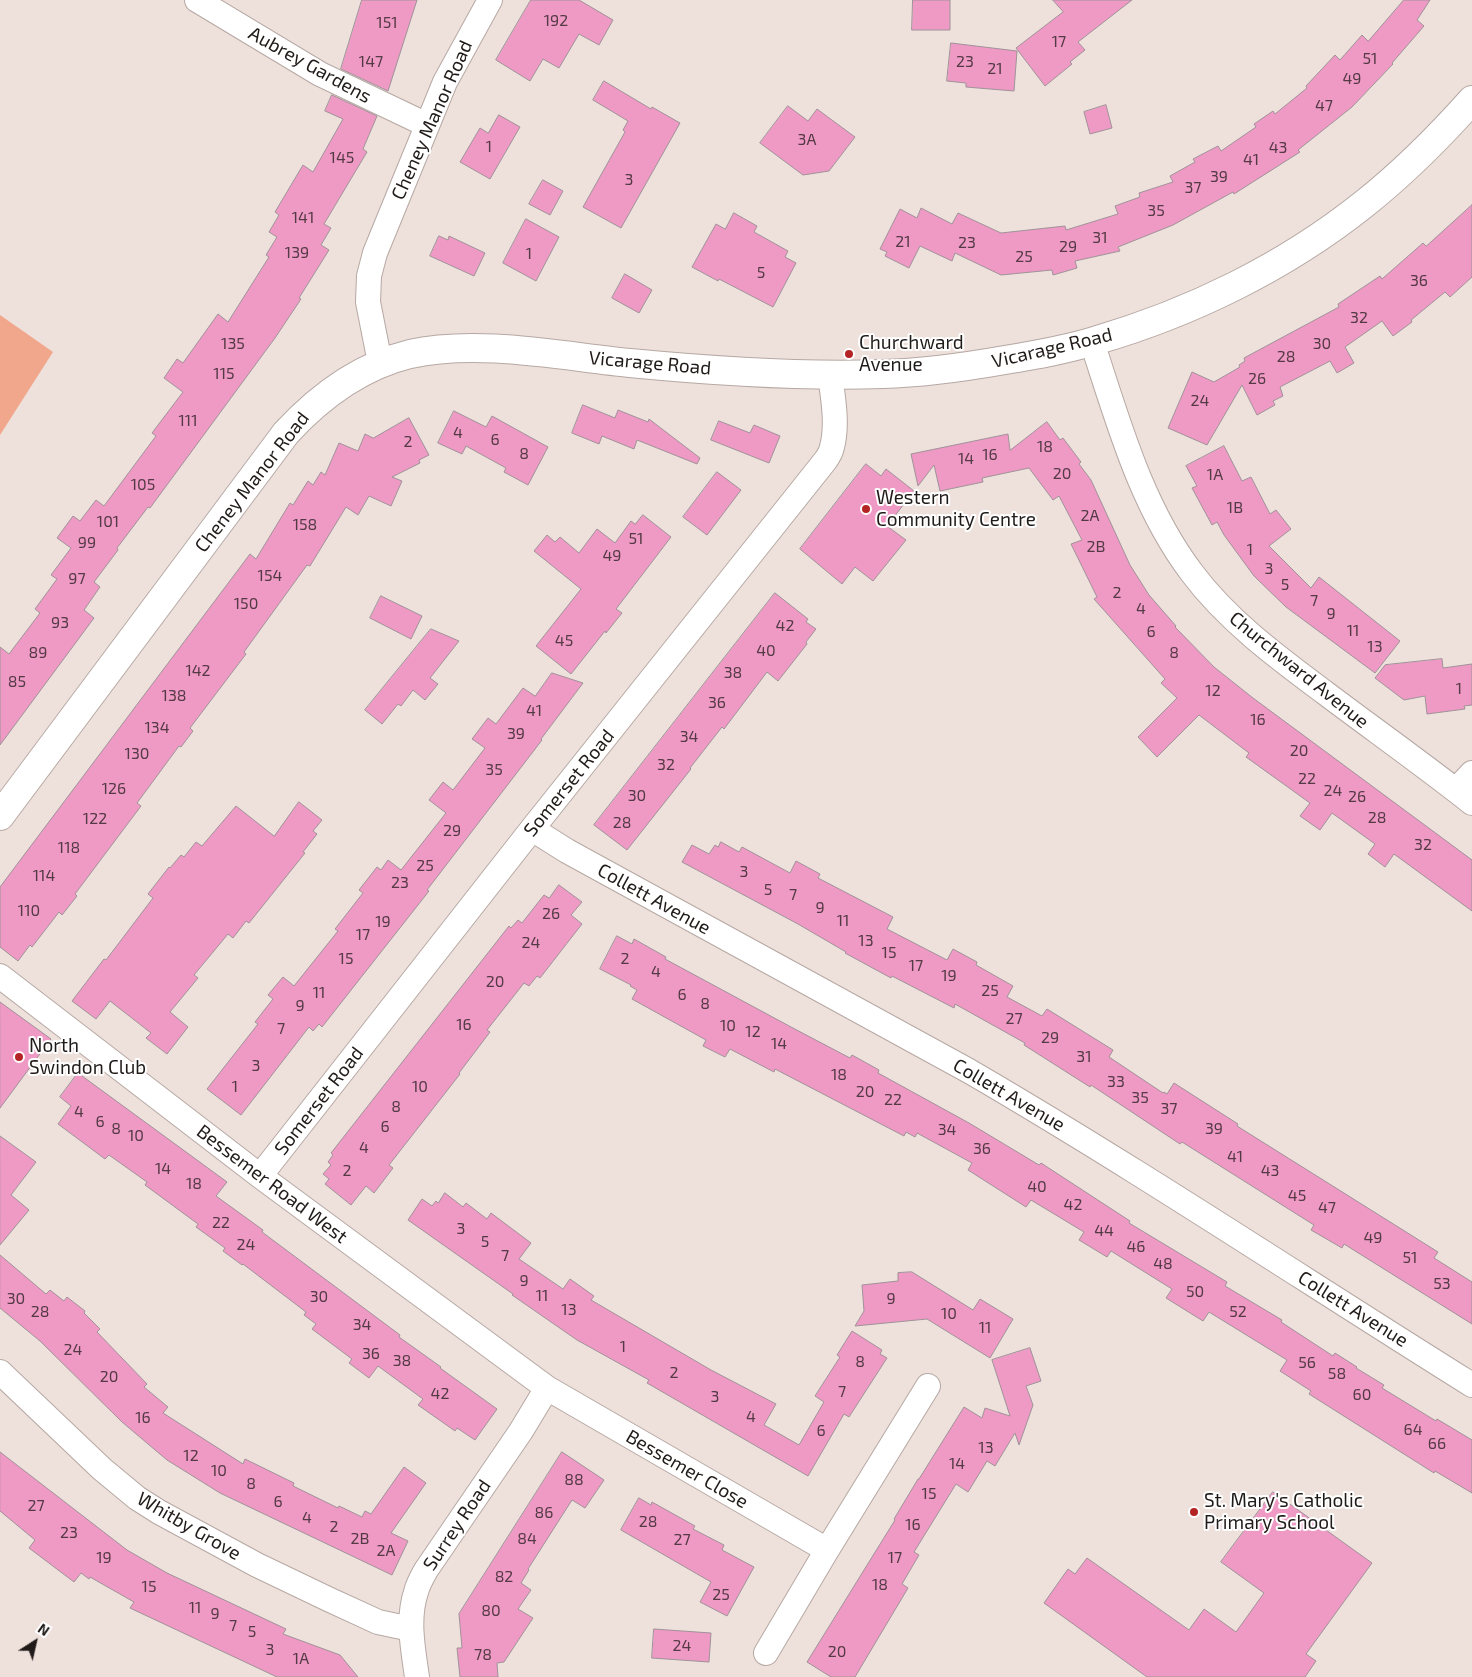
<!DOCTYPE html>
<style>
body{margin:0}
#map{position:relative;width:1472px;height:1677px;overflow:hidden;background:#eee0db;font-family:"Exo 2",sans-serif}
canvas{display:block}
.north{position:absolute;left:10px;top:1617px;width:50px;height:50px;-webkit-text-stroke:4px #fff;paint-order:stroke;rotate:35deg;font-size:14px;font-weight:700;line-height:20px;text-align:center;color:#201b19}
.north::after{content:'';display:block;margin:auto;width:18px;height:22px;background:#201b19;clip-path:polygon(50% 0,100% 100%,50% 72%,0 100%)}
</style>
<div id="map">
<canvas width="1472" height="1677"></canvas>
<div class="north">N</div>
</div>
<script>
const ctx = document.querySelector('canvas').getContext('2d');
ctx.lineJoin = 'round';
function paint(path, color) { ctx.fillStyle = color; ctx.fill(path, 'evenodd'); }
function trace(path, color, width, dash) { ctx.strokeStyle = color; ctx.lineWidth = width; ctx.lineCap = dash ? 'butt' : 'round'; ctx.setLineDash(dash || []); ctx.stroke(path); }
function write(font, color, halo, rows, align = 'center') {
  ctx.font = font + ' "Exo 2",sans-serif'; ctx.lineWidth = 4; ctx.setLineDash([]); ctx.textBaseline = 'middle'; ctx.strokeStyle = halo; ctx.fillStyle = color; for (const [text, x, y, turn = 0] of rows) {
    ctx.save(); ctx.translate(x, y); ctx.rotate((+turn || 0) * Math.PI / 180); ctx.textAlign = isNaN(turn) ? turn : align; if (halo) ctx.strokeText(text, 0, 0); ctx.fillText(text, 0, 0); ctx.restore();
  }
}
paint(new Path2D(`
 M0 315 53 352 0 435Z`), '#f1a78c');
const building = new Path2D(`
 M362 0H417L388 91 341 69Z
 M531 0H579L613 20 599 45 579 34 559 68 543 59 530 81 496 60Z
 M913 0H950V30H912Z
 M1053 0H1132L1078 42 1085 50 1070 62 1072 64 1045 86 1016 48 1063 12Z
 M1404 0H1430L1417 20 1424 26 1392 63 1393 64 1352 107 1298 150 1300 152 1234 194 1233 192 1173 225 1118 247 1120 251 1075 261 1077 268 1053 275 1052 270 1001 275 955 253 952 261 920 246 909 268 885 256 887 252 880 249 900 209 917 218 921 208 952 224 958 213 1001 233 1065 226 1066 230 1118 214 1115 206 1140 197 1139 193 1173 182 1170 176 1195 162 1193 159 1218 146 1221 151 1256 127 1254 124 1273 111 1275 114 1307 88 1306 86 1335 55 1340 60 1362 35 1368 41Z
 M951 43 1017 51 1014 91 966 87V83L947 81Z
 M604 81 651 109 652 107 680 123 621 228 583 207 625 132 623 130 628 121 593 100Z
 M332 95 377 116 363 149 367 152 324 224 331 228 321 245 329 250 299 298 301 299 275 338 150 508 148 507 117 548 118 550 94 582 100 587 84 610 94 618 0 745V647L9 654 40 613 35 609 57 579 51 575 71 548 57 538 73 516 80 521 96 500 104 506 156 436 152 433 183 392 164 378 177 359 183 363 218 314 228 322 269 257 266 255 277 237 269 232 279 215 275 212 303 165 313 172 343 119 325 111Z
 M1106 105 1112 128 1090 134 1084 112Z
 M788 106 808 121 817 109 855 137 829 171 803 175 760 143Z
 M499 115 520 127 490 179 460 162 480 128 488 133Z
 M543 180 563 191 550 215 529 204Z
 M1472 205V277L1450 297 1445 292 1411 320 1412 322 1393 336 1382 321 1345 347 1354 363 1337 373 1330 361 1280 387 1283 396 1273 401 1275 405 1257 415 1242 385 1207 445 1168 428 1192 372 1214 382 1240 367 1239 365 1245 361 1244 358 1339 307 1338 304 1380 276 1382 279 1423 243 1426 246Z
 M734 213 757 226 754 232 788 251 785 257 796 263 773 307 719 279 718 281 692 267 716 224 725 229Z
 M526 219 559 237 536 281 503 263Z
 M439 236 448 240 449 236 485 253 474 276 430 256Z
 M625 274 652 290 639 313 612 298Z
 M583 405 615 418 618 410 648 422 649 419 700 458 697 464 637 440 634 449 602 436 599 444 572 433Z
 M454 411 486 427 492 416 548 447 528 485 504 472 506 468 466 446 462 454 438 443Z
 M409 418 429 455 419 460 420 463 392 477 402 481 391 506 369 496 358 515 346 507 310 566 307 565 244 652 246 654 190 728 193 731 181 747 179 746 137 803 141 806 75 894 77 896 62 915 59 912 32 947 30 945 18 961 0 947V887L250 554 256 559 290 503 293 505 308 481 313 485 321 472 325 475 339 443 358 451 365 434 373 438Z
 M719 421 750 433 754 425 780 436 769 463 711 440Z
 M1047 422 1060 440 1063 438 1081 462 1079 464 1091 480 1130 565 1149 595 1176 626 1175 627 1214 667 1253 698 1472 860V911L1394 854 1385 867 1368 854 1375 844 1332 813 1320 830 1300 816 1310 803 1246 757 1249 753 1199 715 1157 757 1138 737 1177 698 1161 683 1165 679 1094 599 1097 597 1071 544 1082 540 1059 496 1053 500 1029 468 982 478 983 482 940 491 934 465 918 486 911 454 1008 434 1010 450Z
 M1224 446 1242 481 1251 477 1270 514 1276 510 1291 529 1269 546 1311 588 1319 577 1400 641 1375 673 1286 607 1254 576 1224 535 1217 522 1212 525 1192 488 1197 486 1186 466Z
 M866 464 881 476 886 469 914 491 887 526 906 540 873 581 855 567 842 584 800 549Z
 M717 472 741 490 707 535 683 517Z
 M643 515 671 537 616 609 622 613 606 633 605 631 571 674 536 646 581 589 534 551 547 535 555 542 560 537 579 553 597 529 615 543 631 521 635 524Z
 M775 593 808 619 806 622 816 629 806 642 807 644 778 681 767 672 724 729 722 727 690 768 691 769 627 850 594 825Z
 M381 596 422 616 411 639 370 618Z
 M431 629 459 641 430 678 438 684 425 700 413 690 401 706 398 704 382 724 365 710Z
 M1442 659 1443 668 1472 664V705L1464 706 1465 709 1427 714 1425 696 1404 700 1375 678 1385 665Z
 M552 673 583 683 541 739 542 740 427 890 429 891 322 1027 319 1024 313 1031 309 1027 241 1115 207 1089 258 1024 255 1022 273 999 268 995 283 977 294 986 338 931 335 929 363 893 359 890 377 867 381 870 388 860 401 870 446 813 429 800 443 782 453 790 485 748 472 739 488 718 496 724 523 688 535 696Z
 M299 802 322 820 313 831 317 834 303 852 305 853 249 923 246 921 233 938 228 934 194 975 198 978 170 1012 188 1027 167 1054 146 1038 151 1033 110 1001 96 1019 72 1001 104 959 106 960 153 898 148 894 169 867 170 868 181 855 184 857 196 842 202 846 236 806 274 836Z
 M721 842 739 852 742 847 790 873 796 861 820 874 818 878 893 917 887 929 947 960 953 949 977 962 976 965 1013 986 1007 997 1042 1016 1047 1009 1113 1050 1109 1057 1163 1093 1164 1092 1167 1094 1174 1083 1238 1124 1237 1126 1438 1252 1434 1258 1472 1282V1324L1344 1244 1342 1248 1311 1230 1314 1225 1182 1142 1180 1144 1091 1085 1090 1087 1024 1045 1025 1043 955 1004 954 1008 892 976 891 978 845 953 846 952 798 924 682 862 692 845 709 854 715 845 718 847Z
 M559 885 582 902 571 915 582 924 540 978 537 976 529 986 524 983 487 1030 490 1032 459 1073 460 1074 389 1165 393 1168 374 1193 366 1186 351 1205 325 1184 329 1179 323 1174 331 1165 328 1162 333 1155 331 1153 509 926 511 928 518 920 522 923 544 895 549 898Z
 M617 936 632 944 634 939 666 957 665 959 791 1027 850 1058 852 1055 879 1070 878 1073 969 1123 1039 1165 1041 1163 1130 1221 1129 1223 1227 1282 1225 1286 1282 1320 1281 1322 1333 1356 1335 1353 1357 1367 1356 1368 1384 1385 1382 1388 1436 1421 1437 1419 1472 1440V1493L1435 1471 1434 1473 1309 1394 1311 1391 1280 1371 1287 1360 1209 1312 1203 1321 1166 1298 1172 1289 1111 1251 1107 1257 1079 1240 1084 1232 1031 1200 1026 1207 968 1170 972 1163 917 1133 915 1137 906 1132 904 1136 775 1069 774 1072 730 1049 725 1057 703 1046 706 1040 632 999 637 990 630 986 631 985 600 969Z
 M0 1002 51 1039 0 1108Z
 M78 1073 227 1182 216 1196 263 1230 262 1232 400 1335 399 1337 441 1367 440 1368 497 1409 475 1440 457 1428 455 1431 418 1405 423 1399 378 1366 369 1378 349 1363 352 1359 312 1329 316 1324 304 1315 306 1312 243 1264 242 1265 223 1251 225 1248 196 1227 198 1224 145 1185 147 1182 109 1155 105 1159 58 1124 71 1106 60 1097Z
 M0 1136 36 1162 11 1195 29 1210 0 1245Z
 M445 1193 463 1207 466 1203 487 1219 491 1213 531 1243 519 1259 563 1289 570 1279 594 1296 591 1300 711 1370 776 1404 764 1425 799 1445 824 1402 815 1396 840 1357 837 1355 852 1331 882 1350 880 1354 887 1358 849 1417 844 1414 808 1476 647 1383 649 1380 577 1340 512 1295 513 1294 408 1220 422 1199 432 1206 436 1201 438 1203Z
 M0 1255 46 1294 50 1290 64 1301 67 1297 85 1311 84 1313 100 1329 97 1332 147 1384 144 1387 168 1407 163 1413 243 1464 245 1459 294 1483 293 1486 338 1508 339 1506 362 1517 365 1511 371 1514 404 1467 426 1483 391 1533 408 1541 392 1575 220 1493 167 1460 122 1422 40 1341 0 1308Z
 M912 1272 973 1310 980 1299 1013 1319 990 1358 927 1319 855 1326 864 1311 862 1285 898 1281V1273Z
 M1030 1348 1041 1381 1026 1386 1033 1405 1019 1445 1015 1433 995 1466 987 1461 968 1492 956 1484 914 1552 919 1555 902 1584 908 1588 855 1677H831L807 1662 895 1520 894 1519 918 1479H919L964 1407 982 1418 985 1408 1010 1416 992 1360Z
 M0 1452 127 1550 167 1573 286 1629 283 1634 340 1655 358 1677H277L130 1608 134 1602 90 1577 89 1579 81 1573 74 1582 29 1548 35 1540 0 1511Z
 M562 1452 604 1480 585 1508 572 1500 528 1569 529 1570 521 1583 531 1590 518 1609 533 1618 504 1662 497 1663 498 1677H460L457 1648H462L459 1614Z
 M1273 1492 1372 1563 1306 1654 1316 1661 1305 1677H1147L1044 1603 1068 1569 1075 1574 1087 1558 1189 1630 1204 1609 1236 1632 1264 1593 1221 1562Z
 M639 1498 651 1505 652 1502 695 1526 693 1529 724 1545 722 1550 754 1567 727 1616 700 1602 711 1582 621 1530Z
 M654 1629 711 1633 709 1662 652 1658Z`);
paint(building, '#ef99c5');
trace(building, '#9f9298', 1);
const minor = new Path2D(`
 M197 0 320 74 427 125
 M1092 342C1118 421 1141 506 1192 573 1227 620 1277 657 1324 692 1373 729 1424 765 1472 803
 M380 363 368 302 369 276 375 253 445 82 490 0
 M1456 790 1472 773
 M532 829 567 851 969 1071C1139 1170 1304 1280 1472 1385
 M0 976 260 1176 547 1388 827 1550 928 1386
 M260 1176 532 829 825 461C828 457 831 452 832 447 838 424 833 398 830 375
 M0 1372 102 1469 137 1498 159 1512 257 1565 328 1599 378 1622 411 1629
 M766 1653 827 1550
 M417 1677C413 1649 407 1619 416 1592 418 1584 422 1577 426 1570L521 1431 547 1388`);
const secondary = new Path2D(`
 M0 816 286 433C320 396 361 366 410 354 478 339 561 356 630 363 713 371 798 377 883 374 924 373 965 367 1005 360 1035 355 1065 350 1094 341 1191 313 1285 267 1364 204 1403 173 1439 137 1472 100`);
trace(minor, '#b6a8a3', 26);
trace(secondary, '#b6a8a3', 30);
trace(minor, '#fff', 24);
trace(secondary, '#fff', 28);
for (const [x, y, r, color] of [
 [849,354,5,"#b42424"],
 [866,509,5,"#b42424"],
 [19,1057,5,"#b42424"],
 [1194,1512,5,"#b42424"]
]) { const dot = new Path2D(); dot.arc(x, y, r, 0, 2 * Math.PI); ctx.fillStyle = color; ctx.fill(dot); trace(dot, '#fff', 2); }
write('16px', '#543a44', null, [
 ["192",556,21],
 ["151",387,23],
 ["17",1059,42],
 ["51",1370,59],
 ["147",371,62],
 ["23",965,62],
 ["21",995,69],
 ["49",1352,79],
 ["47",1324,106],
 ["3A",807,140],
 ["1",489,147],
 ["43",1278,148],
 ["145",342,158],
 ["41",1251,160],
 ["39",1219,177],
 ["3",629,180],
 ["37",1193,188],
 ["35",1156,211],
 ["141",303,218],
 ["31",1100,238],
 ["21",903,242],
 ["23",967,243],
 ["29",1068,247],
 ["139",297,253],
 ["1",529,254],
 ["25",1024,257],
 ["5",761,273],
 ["36",1419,281],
 ["32",1359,318],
 ["135",233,344],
 ["30",1322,344],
 ["28",1286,357],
 ["115",224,374],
 ["26",1257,379],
 ["24",1200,401],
 ["111",188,421],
 ["4",458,433],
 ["6",495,440],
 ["2",408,442],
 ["18",1045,447],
 ["8",524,454],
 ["16",990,455],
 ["14",966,459],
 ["20",1062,474],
 ["1A",1215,475],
 ["105",143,485],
 ["1B",1235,508],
 ["2A",1090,516],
 ["101",108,522],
 ["158",305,525],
 ["51",636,539],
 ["99",87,543],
 ["2B",1096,547],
 ["1",1250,550],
 ["49",612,556],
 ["3",1269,569],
 ["154",270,576],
 ["97",77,579],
 ["5",1285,585],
 ["2",1117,593],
 ["7",1314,601],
 ["150",246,604],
 ["4",1141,609],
 ["9",1331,614],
 ["93",60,623],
 ["42",785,626],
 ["11",1353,631],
 ["6",1151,632],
 ["45",564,641],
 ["13",1375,647],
 ["40",766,651],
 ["89",38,653],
 ["8",1174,653],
 ["142",198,671],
 ["38",733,673],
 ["85",17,682],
 ["1",1459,689],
 ["12",1213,691],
 ["138",174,696],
 ["36",717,703],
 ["41",534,711],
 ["16",1258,720],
 ["134",157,728],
 ["39",516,734],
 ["34",689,737],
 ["20",1299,751],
 ["130",137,754],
 ["32",666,765],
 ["35",494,770],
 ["22",1307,779],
 ["126",114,789],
 ["24",1333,791],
 ["30",637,796],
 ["26",1357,797],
 ["28",1377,818],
 ["122",95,819],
 ["28",622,823],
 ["29",452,831],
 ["32",1423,845],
 ["118",69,848],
 ["25",425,866],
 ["3",744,872],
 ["114",44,876],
 ["23",400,883],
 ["5",768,890],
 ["7",793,895],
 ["9",820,908],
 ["110",29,911],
 ["26",551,914],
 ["11",843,921],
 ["19",383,922],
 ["17",363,935],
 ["13",866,941],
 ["24",531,943],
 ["15",889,953],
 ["15",346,959],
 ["2",625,959],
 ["17",916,966],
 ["4",656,972],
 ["19",949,976],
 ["20",495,982],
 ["25",990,991],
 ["11",319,993],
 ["6",682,995],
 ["8",705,1004],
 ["9",300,1006],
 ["27",1014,1019],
 ["16",464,1025],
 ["10",728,1026],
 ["7",281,1029],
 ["12",753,1032],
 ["29",1050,1038],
 ["14",779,1044],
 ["31",1084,1057],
 ["3",256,1066],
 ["18",839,1075],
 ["33",1116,1082],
 ["1",235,1087],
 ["10",420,1087],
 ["20",865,1092],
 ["35",1140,1098],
 ["22",893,1100],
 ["8",396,1107],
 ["37",1169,1109],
 ["4",79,1112],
 ["6",100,1122],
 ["6",385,1127],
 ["8",116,1129],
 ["39",1214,1129],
 ["34",947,1130],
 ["10",136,1136],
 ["4",364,1148],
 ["36",982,1149],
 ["41",1235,1157],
 ["14",163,1169],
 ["2",347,1171],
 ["43",1270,1171],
 ["18",194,1184],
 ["40",1037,1187],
 ["45",1297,1196],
 ["42",1073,1205],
 ["47",1327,1208],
 ["22",221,1223],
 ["3",461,1229],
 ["44",1104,1231],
 ["49",1373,1238],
 ["5",485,1242],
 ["24",246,1245],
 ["46",1136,1247],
 ["7",505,1256],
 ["51",1410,1258],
 ["48",1163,1264],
 ["9",524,1281],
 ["53",1442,1284],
 ["50",1195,1292],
 ["11",542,1296],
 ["30",319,1297],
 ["30",16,1299],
 ["9",891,1299],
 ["13",569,1310],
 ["28",40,1312],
 ["52",1238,1312],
 ["10",949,1314],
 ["34",362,1325],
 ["11",985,1328],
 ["1",623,1347],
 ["24",73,1350],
 ["36",371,1354],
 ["38",402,1361],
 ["8",860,1362],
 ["56",1307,1363],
 ["2",674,1373],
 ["58",1337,1374],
 ["20",109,1377],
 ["7",842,1392],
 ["42",440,1394],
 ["60",1362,1395],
 ["3",715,1397],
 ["4",751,1417],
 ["16",143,1418],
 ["64",1413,1430],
 ["6",821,1431],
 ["66",1437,1444],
 ["13",986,1448],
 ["12",191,1456],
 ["14",957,1464],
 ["10",219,1471],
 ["88",574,1480],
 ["8",251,1484],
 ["15",929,1494],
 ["6",278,1502],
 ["27",36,1506],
 ["86",544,1513],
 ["4",307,1518],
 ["28",648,1522],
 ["16",913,1525],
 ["2",334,1527],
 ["23",69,1533],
 ["2B",360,1539],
 ["84",527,1539],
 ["27",682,1540],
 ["2A",386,1551],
 ["19",104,1558],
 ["17",895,1558],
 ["82",504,1577],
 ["18",880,1585],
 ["15",149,1587],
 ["25",721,1595],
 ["11",195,1608],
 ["80",491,1611],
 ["9",215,1614],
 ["7",233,1626],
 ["5",252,1632],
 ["24",682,1646],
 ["3",270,1650],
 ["20",837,1652],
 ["78",483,1655],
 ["1A",301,1659]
]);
write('19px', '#201b19', '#fff', [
 ["Aubrey Gardens",310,65,29],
 ["Cheney Manor Road",432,120,-66],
 ["Vicarage Road",1052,348,-13],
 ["Vicarage Road",650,363,5],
 ["Cheney Manor Road",252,482,-52],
 ["Churchward Avenue",1299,670,39],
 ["Somerset Road",569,783,-51],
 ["Collett Avenue",654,899,29],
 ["Collett Avenue",1009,1095,30],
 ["Somerset Road",319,1101,-52],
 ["Bessemer Road West",272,1184,37],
 ["Collett Avenue",1353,1309,32],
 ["Bessemer Close",687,1469,30],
 ["Surrey Road",457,1525,-56],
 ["Whitby Grove",189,1526,30]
]);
write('19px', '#201b19', '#fff', [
 ["Churchward",859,343],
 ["Avenue",859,365],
 ["Western",876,498],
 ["Community Centre",876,520],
 ["North",29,1046],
 ["Swindon Club",29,1068],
 ["St. Mary's Catholic",1204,1501],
 ["Primary School",1204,1523]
], 'left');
</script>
